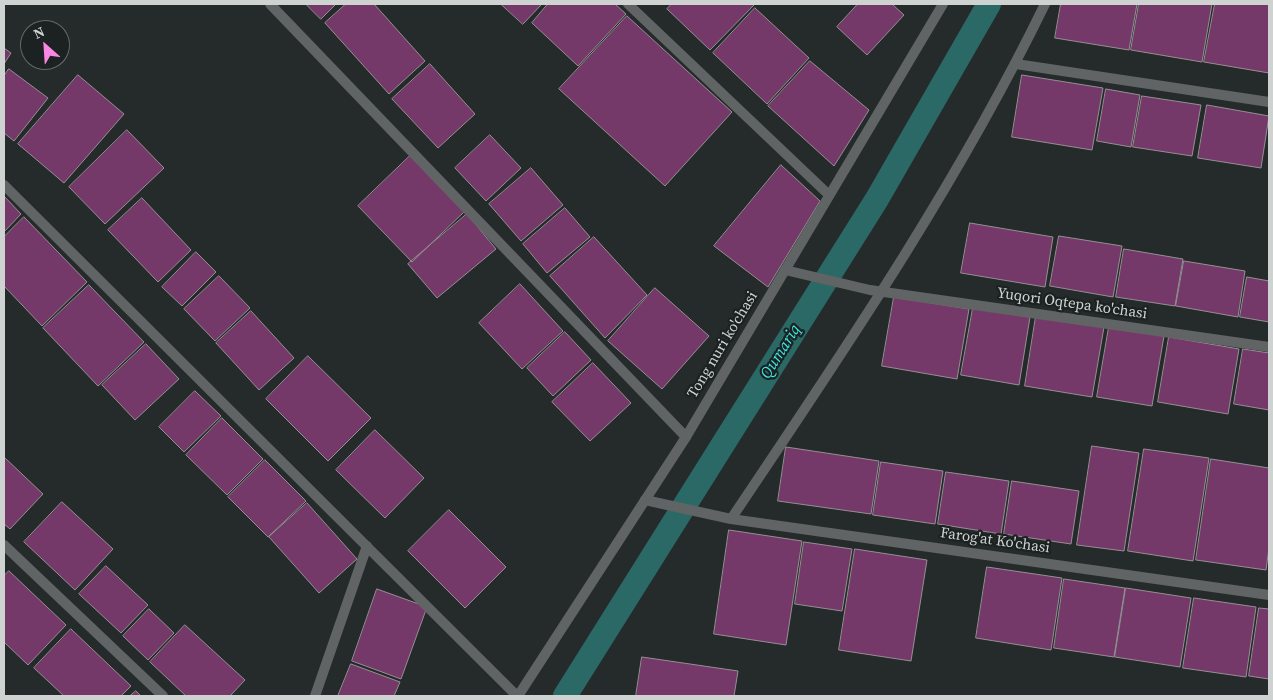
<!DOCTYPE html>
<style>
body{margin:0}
#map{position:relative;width:1273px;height:700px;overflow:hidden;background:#252b2b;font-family:"Source Serif 4",serif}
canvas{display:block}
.frame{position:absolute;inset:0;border:5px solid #ced3d2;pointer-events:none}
.north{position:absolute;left:20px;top:20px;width:50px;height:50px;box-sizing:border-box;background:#1b2221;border:1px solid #636968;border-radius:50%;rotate:334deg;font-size:14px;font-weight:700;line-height:20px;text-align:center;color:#ced3d2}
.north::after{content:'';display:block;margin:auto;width:18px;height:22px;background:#fc86e4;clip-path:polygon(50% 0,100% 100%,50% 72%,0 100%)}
</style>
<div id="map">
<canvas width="1273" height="700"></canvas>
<div class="frame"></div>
<div class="north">N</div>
</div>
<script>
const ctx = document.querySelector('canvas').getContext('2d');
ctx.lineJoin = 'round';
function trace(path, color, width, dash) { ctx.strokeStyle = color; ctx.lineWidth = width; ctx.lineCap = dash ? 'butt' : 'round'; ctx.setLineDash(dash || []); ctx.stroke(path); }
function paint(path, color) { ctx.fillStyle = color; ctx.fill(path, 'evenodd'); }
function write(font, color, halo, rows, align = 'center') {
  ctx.font = font + ' "Source Serif 4",serif'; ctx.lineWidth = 4.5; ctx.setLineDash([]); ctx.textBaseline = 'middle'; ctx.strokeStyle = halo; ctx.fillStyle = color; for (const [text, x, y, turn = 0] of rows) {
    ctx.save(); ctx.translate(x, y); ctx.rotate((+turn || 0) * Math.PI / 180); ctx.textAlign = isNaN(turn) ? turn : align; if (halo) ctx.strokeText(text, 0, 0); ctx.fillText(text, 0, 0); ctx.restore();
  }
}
trace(new Path2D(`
 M565 696 877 199 989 4`), '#2b6967', 24);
const building = new Path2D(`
 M306 4H336L321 19Z
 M346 4H374L425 61 389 94 325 23Z
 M501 4H542L523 24Z
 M548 4H615L626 14 578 66 532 23Z
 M672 4H755L710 50 667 9Z
 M858 4H892L904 15 867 55 837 27Z
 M1061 4H1137L1129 50 1055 38Z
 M1139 4H1212L1202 62 1131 50Z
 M1215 4H1269V73L1204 62Z
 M755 8 809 58 767 104 713 53Z
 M627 16 732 112 665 186 559 89Z
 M4 48 11 53 4 64Z
 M810 61 869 110 834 166 768 106Z
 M430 64 475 114 438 148 392 99Z
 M9 69 48 98 14 141 4 133V76Z
 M78 75 124 114 64 183 18 144Z
 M1022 75 1103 88 1092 150 1012 137Z
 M1106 89 1140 95 1131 147 1097 141Z
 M1142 96 1201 105 1192 156 1133 147Z
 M1207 105 1269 116 1261 168 1198 158Z
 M127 130 164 168 105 224 69 187Z
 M490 135 521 168 486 201 455 168Z
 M411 155 465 211 412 262 358 206Z
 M781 165 820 201 768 287 714 246Z
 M531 168 563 205 521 241 489 204Z
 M4 196 21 214 4 232Z
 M142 198 191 250 158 282 108 230Z
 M565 208 590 237 547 273 523 244Z
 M467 214 496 249 437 298 408 264Z
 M24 217 87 282 42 326 4 286V237Z
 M970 223 1053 237 1045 287 961 273Z
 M1059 236 1122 246 1113 297 1050 286Z
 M594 237 647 295 605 338 550 276Z
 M1124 249 1183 259 1175 306 1116 297Z
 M196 252 216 272 182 306 162 287Z
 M1184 261 1245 271 1238 317 1176 306Z
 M219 276 250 308 215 341 184 309Z
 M1247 277 1269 281V322L1240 317Z
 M520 284 563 331 522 369 479 323Z
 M89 285 144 342 98 386 43 328Z
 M655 288 709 336 662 389 608 341Z
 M894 297 969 309 957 379 882 366Z
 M973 308 1030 317 1019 385 961 375Z
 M251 311 294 358 259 390 216 343Z
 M1036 316 1104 327 1092 397 1025 386Z
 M1109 327 1164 336 1152 406 1097 397Z
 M565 332 591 360 553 396 527 368Z
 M1169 337 1239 349 1228 414 1158 402Z
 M146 344 179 379 135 420 102 385Z
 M1243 349 1269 353V410L1234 404Z
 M308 356 371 418 328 461 266 399Z
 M593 363 631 403 590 441 552 402Z
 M195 391 221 416 184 452 159 427Z
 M222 418 263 459 227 495 186 455Z
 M375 430 424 478 385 518 336 470Z
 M1092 446 1139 453 1124 551 1077 545Z
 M786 447 879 461 871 514 778 501Z
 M1144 449 1209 458 1193 561 1128 551Z
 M4 457 43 494 10 529 4 524Z
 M1211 459 1269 468V548L1266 570 1196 560Z
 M265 460 306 501 268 537 228 497Z
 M881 462 943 471 935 524 873 515Z
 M946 472 1009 481 1001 534 938 524Z
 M1012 481 1079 491 1071 544 1004 534Z
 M62 502 113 549 75 590 24 542Z
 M307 503 357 559 319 593 269 537Z
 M449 510 506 567 465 608 408 551Z
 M729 530 802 541 786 645 714 634Z
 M804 542 852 549 842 611 795 604Z
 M855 549 927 560 911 661 839 650Z
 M106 566 148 605 121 633 79 594Z
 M987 567 1062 578 1051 650 976 638Z
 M9 571 66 625 28 665 4 642V576Z
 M1064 579 1125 588 1114 657 1054 648Z
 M1126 588 1191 598 1180 667 1115 657Z
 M377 589 427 607 401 679 352 661Z
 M1194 598 1256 607 1246 677 1183 668Z
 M1259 608 1269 609V679L1249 676Z
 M149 609 174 633 148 660 123 636Z
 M185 625 245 680 230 696H186L150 662Z
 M71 629 131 686 121 696H64L34 668Z
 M642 657 738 671 734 696H636Z
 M351 664 400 682 394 696H338Z
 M136 691 141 696H130Z`);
paint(building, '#753969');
trace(building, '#958f94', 1);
trace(new Path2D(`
 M270 4 686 437
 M628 4 829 195
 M1016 64 1269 102
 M4 185 517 696
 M785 270 870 290 1269 347
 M645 500 731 519 1269 595
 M731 519C843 352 957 185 1045 4
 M4 545 163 696
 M315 696 367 546`), '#616464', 10);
trace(new Path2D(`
 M518 696 686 437 943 4`), '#616464', 10);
write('15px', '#ced3d2', '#1b2221', [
 ["Yuqori Oqtepa ko'chasi",1072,304,8],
 ["Tong nuri ko'chasi",723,345,-59],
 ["Farog'at Ko'chasi",995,541,8]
]);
write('italic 16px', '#3ceae7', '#1b2221', [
 ["Qumariq",781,352,-58]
]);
</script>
